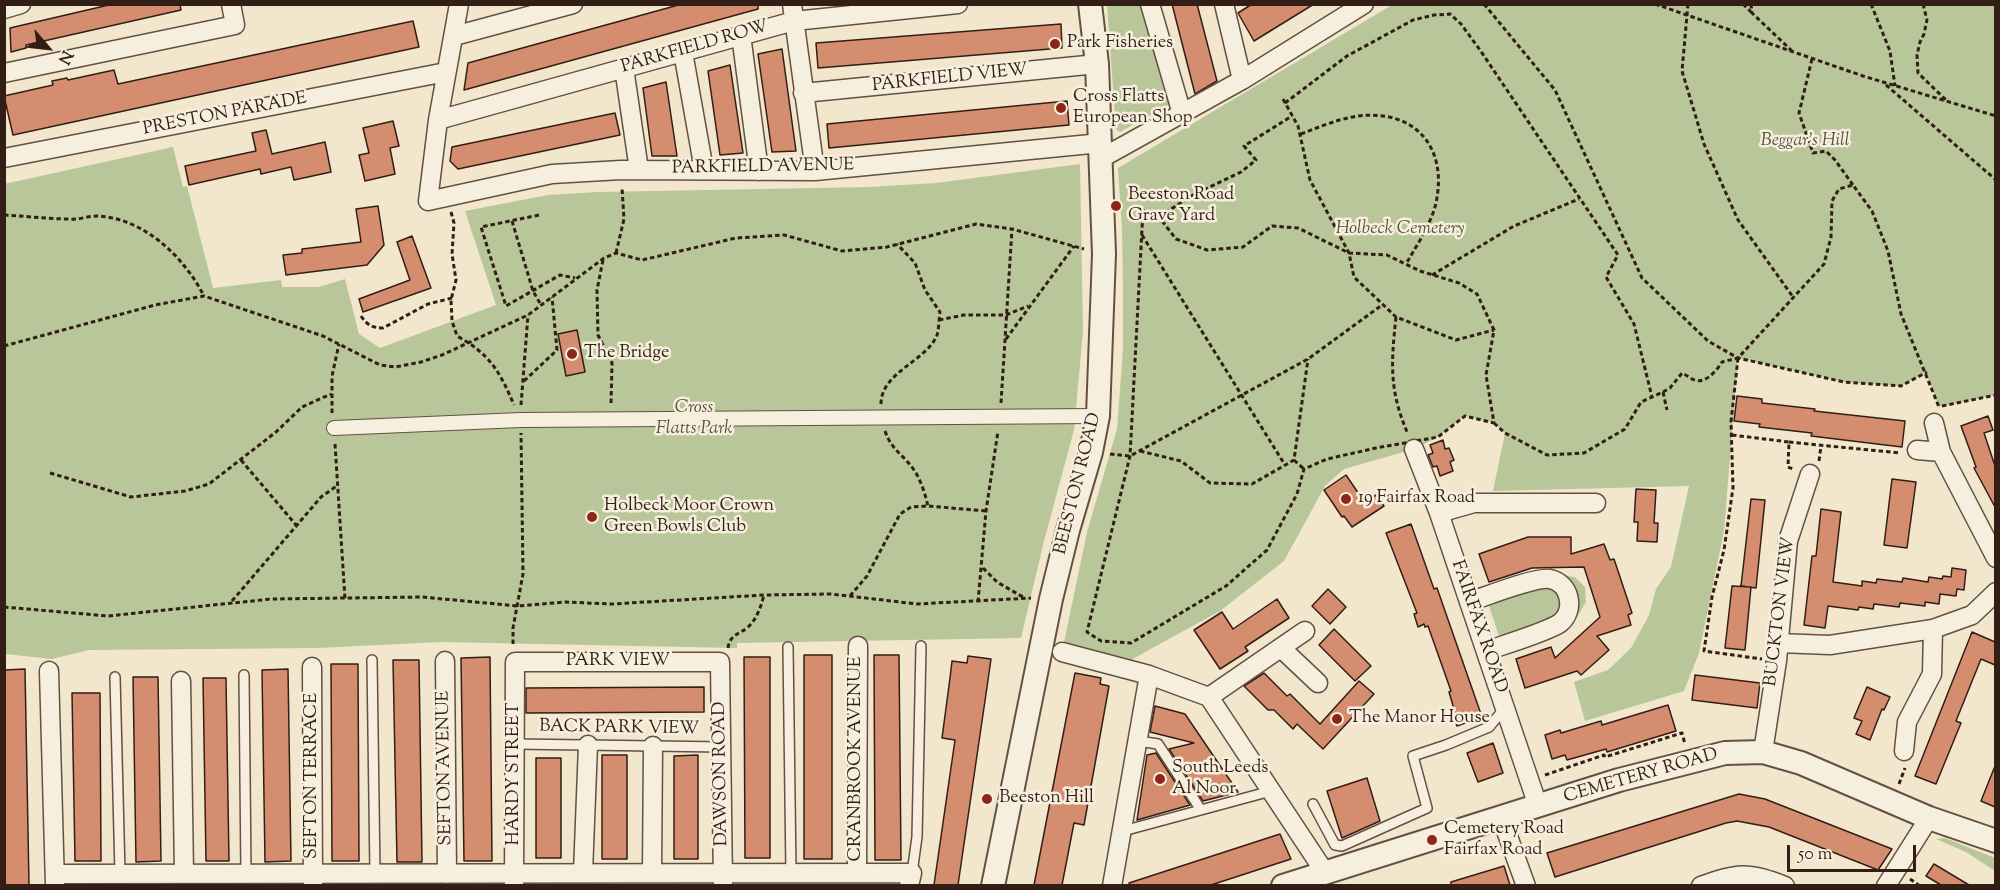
<!DOCTYPE html>
<style>
body{margin:0}
#map{position:relative;width:2000px;height:890px;overflow:hidden;background:#f2e7cd;font-family:"Sorts Mill Goudy",serif}
canvas{display:block}
.frame{position:absolute;inset:0;border:6px solid #331e15;pointer-events:none}
.north{position:absolute;left:18px;top:18px;width:60px;height:60px;-webkit-text-stroke:4px #f7efde;paint-order:stroke;rotate:118deg;font-size:16px;font-weight:700;line-height:24px;text-align:center;color:#331e15}
.north::after{content:'';display:block;margin:auto;width:21px;height:27px;background:#331e15;clip-path:polygon(50% 0,100% 100%,50% 72%,0 100%)}
.scale{position:absolute;left:1787px;top:845px;width:129px;height:27px;box-sizing:border-box;border:3px solid #331e15;border-top:0;padding-left:8px;font-size:18px;line-height:21px;white-space:nowrap;color:#331e15;-webkit-text-stroke:4px #f7efde;paint-order:stroke}
</style>
<div id="map">
<canvas width="2000" height="890"></canvas>
<div class="frame"></div>
<div class="north">N</div>
<div class="scale">50 m</div>
</div>
<script>
const ctx = document.querySelector('canvas').getContext('2d');
ctx.lineJoin = 'round';
function paint(path, color) { ctx.fillStyle = color; ctx.fill(path, 'evenodd'); }
function trace(path, color, width, dash) { ctx.strokeStyle = color; ctx.lineWidth = width; ctx.lineCap = dash ? 'butt' : 'round'; ctx.setLineDash(dash || []); ctx.stroke(path); }
function write(font, color, halo, rows, align = 'center') {
  ctx.font = font + ' "Sorts Mill Goudy",serif'; ctx.lineWidth = 5; ctx.setLineDash([]); ctx.textBaseline = 'middle'; ctx.strokeStyle = halo; ctx.fillStyle = color; for (const [text, x, y, turn = 0] of rows) {
    ctx.save(); ctx.translate(x, y); ctx.rotate((+turn || 0) * Math.PI / 180); ctx.textAlign = isNaN(turn) ? turn : align; if (halo) ctx.strokeText(text, 0, 0); ctx.fillText(text, 0, 0); ctx.restore();
  }
}
paint(new Path2D(`
 M1107 5H1145L1172 103 1120 132 1116 129Z
 M1392 5H1995V395L1939 407 1926 373 1901 386 1844 382 1738 358 1724 531 1699 653 1684 691 1585 721 1574 682 1608 670 1631 648 1649 615 1656 589 1671 567 1689 486 1493 491 1505 433 1494 423 1465 416 1438 437 1414 449 1344 469 1325 486 1284 561 1220 611 1118 667 1062 652 1087 532 1117 429 1123 349V291L1122 230 1118 168Z
 M173 147 183 187 187 186 213 288 281 280 282 287H319L345 279 359 334 380 348 496 305 465 211 548 195 597 192 870 187 936 183 1080 164 1083 331 1074 430 1044 541 1021 638 737 643V648L441 642 318 648 89 650 52 659 5 654 4 184Z
 M1560 575 1575 577 1585 587 1586 602 1579 614 1501 642 1487 600Z
 M1945 838 1995 858V871L1966 852 1936 839Z`), '#b8c69a');
const building = new Path2D(`
 M113 4H180L181 10 26 45V48L11 52 10 28Z
 M682 4H758V9L464 90 468 63Z
 M1172 4H1197L1217 81 1195 94Z
 M1252 4H1314L1254 41 1238 13Z
 M413 21 419 47 13 135 4 96 53 85 52 81 67 78 68 80 114 70 118 84Z
 M1061 24 1062 48 818 68 816 43Z
 M782 49 796 151 772 152 758 54Z
 M730 65 743 153 720 155 708 71Z
 M666 82 677 156H652L643 88Z
 M1067 101 1069 125 829 148 827 124Z
 M615 113 620 135 458 169 450 161 452 147Z
 M393 121 399 146 390 148 395 174 365 181 359 155 369 153 363 128Z
 M266 130 272 154 325 142 331 172 294 180 291 167 261 174 260 169 189 185 185 166 256 151 252 133Z
 M378 206 384 245 367 265 286 275 283 255 302 253V249L361 242 356 209Z
 M412 236 431 288 363 312 359 299 410 280 397 242Z
 M577 330 585 372 566 376 558 334Z
 M1737 396 1762 399V403L1815 409 1814 411 1905 421 1902 447 1811 436 1812 433 1759 427 1760 424 1734 421Z
 M1988 416 1993 430 1984 433 1995 466V507L1974 468 1976 467 1961 426Z
 M1443 440 1445 449 1449 448 1454 460 1450 462 1453 471 1440 476 1437 466 1433 467 1428 455 1433 453 1430 445Z
 M1346 475 1365 503 1376 495 1384 506 1352 527 1344 516 1342 517 1324 490Z
 M1892 479 1916 482 1907 548 1884 545Z
 M1636 489 1656 490 1654 523H1658L1657 542 1637 541 1638 522H1634Z
 M1751 499 1765 500 1756 588 1741 586Z
 M1821 509 1841 512 1833 582 1862 586V581L1876 583 1877 579 1902 582 1903 578 1928 582 1929 577 1942 579 1943 576 1951 577 1952 568 1966 570 1964 590 1957 589 1956 596 1940 594 1939 604 1925 602V606L1900 603 1899 607 1874 604 1873 609 1859 607 1858 610 1828 606 1825 628 1804 625 1812 556H1816Z
 M1411 524 1434 589 1437 588 1482 717 1457 726 1451 710 1454 709 1449 692 1451 691 1428 626 1425 627 1424 624 1418 627 1414 614 1417 613 1386 533Z
 M1528 537H1571V554L1604 544 1610 560 1614 559 1632 613 1628 615 1631 625 1597 636 1609 650 1581 675 1577 671 1525 688 1516 659 1551 647 1555 658 1600 617 1584 567 1532 568 1489 582 1479 554Z
 M1732 586 1751 587 1745 650 1725 648Z
 M1328 589 1346 607 1330 624 1312 606Z
 M1277 599 1289 618 1245 647 1248 651 1220 669 1194 630 1222 612 1233 629Z
 M1334 629 1371 666 1355 681 1319 645Z
 M1972 632 1995 642V665L1981 659 1956 721 1961 723 1936 784 1915 776Z
 M804 655H832V859H804Z
 M874 655H899L901 860H875Z
 M968 656 991 659 987 687 958 885H934L955 740 942 738 950 678 952 661 967 663Z
 M490 657 492 861H464L461 658Z
 M744 657H770V858H745Z
 M393 660H419L422 862H397Z
 M331 664H358L359 861H332Z
 M25 669 29 885H4V670Z
 M288 669 291 861 265 862 262 670Z
 M1075 673 1101 678 1100 684 1109 686 1084 825 1074 823 1062 885H1034Z
 M1264 673 1287 696 1290 694 1320 724 1359 681 1374 694 1323 749 1297 724 1293 729 1274 710H1268L1244 686Z
 M1695 675 1760 683 1757 708 1692 700Z
 M133 677H158L161 861 136 862Z
 M203 678H226L229 861H206Z
 M704 687V712L526 713V688Z
 M1867 687 1890 697 1884 710 1882 709 1870 740 1856 734 1862 721 1854 718Z
 M72 693H100L101 861H75Z
 M1668 705 1676 731 1607 752 1606 749 1567 760 1565 755 1552 759 1545 735 1560 730 1561 733 1601 721 1602 725Z
 M1155 706 1185 714 1238 792 1203 801 1169 749 1194 743 1150 732Z
 M1493 743 1503 773 1478 782 1467 753Z
 M1156 753 1190 805 1137 820 1147 755Z
 M602 755H627V859H602Z
 M698 755V859H674V756Z
 M536 758H561V858H536Z
 M1995 766V807L1981 801Z
 M1367 778 1380 821 1342 838 1327 791Z
 M1739 794 1765 799 1892 849 1878 870 1769 827 1737 821 1726 823 1555 877 1547 853Z
 M1280 834 1291 859 1211 885H1130L1129 883Z
 M1934 864 1969 885H1941L1926 876Z
 M1504 866 1510 885H1451V882Z`);
paint(building, '#d58d6f');
trace(building, '#331e15', 1.5);
const service = new Path2D(`
 M788 647 791 873
 M372 660 375 874
 M244 675 246 874
 M115 677 120 874
 M1138 741 1158 744 1201 810
 M515 744 723 747
 M1313 804 1335 845 1342 846 1427 808 1413 756 1446 745 1489 727 1505 708
 M1123 831 1271 791
 M912 873 917 837 921 646`);
const pedestrian = new Path2D(`
 M334 428 521 420 1098 416`);
const minor = new Path2D(`
 M459 4 438 120 428 201 552 174 621 170 815 171 1101 143
 M792 4 815 171
 M1150 4 1182 114
 M1224 4 1242 80
 M4 9 21 4
 M741 35 759 171
 M454 36 573 4
 M683 52 704 170
 M624 68 639 170
 M4 73 235 25 231 4
 M803 93 1097 64
 M438 120 794 21 958 4
 M4 158 446 72
 M1100 159 1242 80 1364 4
 M1934 423 1941 452 1996 558
 M1414 449 1439 513 1538 806
 M1917 450 1941 452
 M1439 513 1474 503H1596
 M1469 602C1487 596 1534 577 1550 579 1570 583 1576 610 1560 623 1547 632 1503 645 1486 651
 M1778 643 1830 645 1933 629 1972 615 1996 592
 M1281 648 1318 683
 M1062 652 1149 675 1209 697 1324 871
 M445 661 447 874
 M312 667 313 884
 M49 671 55 886
 M181 681 184 874
 M1209 697 1305 631
 M1904 751 1907 722 1932 674 1933 629
 M1763 752 1777 661 1788 541 1810 474
 M1501 817 1526 886
 M583 873 588 745
 M652 873 653 746
 M857 873 858 646
 M55 874 912 873 909 886
 M514 885 515 662H720L723 884
 M1112 886 1149 675
 M1701 886C1737 873 1748 871 1785 886
 M1886 886 1929 818`);
const tertiary = new Path2D(`
 M993 886 1051 599 1068 530 1091 452 1098 416 1104 254 1097 64 1090 4
 M1283 886 1619 780 1725 753 1763 752 1801 763 1929 818 1996 841`);
trace(service, '#635043', 12);
trace(pedestrian, '#635043', 16);
trace(minor, '#635043', 21);
trace(tertiary, '#635043', 26);
trace(new Path2D(`
 M1484 4 1555 90 1642 278 1708 341 1738 358 1844 382 1901 386 1927 372
 M1655 4 1863 76 1996 116
 M1688 4 1682 71 1704 144 1738 220 1793 297
 M1743 4 1752 13
 M1751 4 1752 13 1792 51
 M1871 4 1890 51 1895 86
 M1923 4 1927 20 1924 34 1920 42 1917 55 1918 73 1946 100
 M1812 59 1799 113 1813 153 1826 151 1835 160 1853 185
 M1886 85 1996 180
 M1283 99 1298 126 1310 180 1349 253 1354 277 1396 317 1456 340 1494 330
 M1285 103 1347 56 1413 20 1434 15 1450 14 1461 24 1480 50 1618 255 1606 277 1634 324 1652 397
 M1301 134C1319 127 1338 119 1358 116 1415 109 1448 147 1436 203 1431 224 1417 245 1406 264
 M1143 210 1159 217 1176 239 1207 250 1243 247 1272 226 1298 228 1349 253 1387 255 1420 271 1459 283 1477 294 1494 330 1486 375 1494 423 1465 416 1438 437 1376 448 1327 459 1304 469 1297 494 1267 550 1226 586 1131 643 1101 641 1087 632 1130 456Z
 M451 212 454 223 452 254 456 280 451 300 452 321 457 336C490 354 500 372 514 405
 M4 215C26 216 48 219 69 219 79 220 88 216 97 216 144 218 184 257 204 296
 M539 215 481 227 506 306 560 275 575 278
 M1159 217 1191 196 1241 172 1256 160 1244 146 1292 116
 M512 221 533 291 541 305
 M1142 235 1285 465
 M616 253 624 219 622 188
 M603 260 597 290 598 335 612 363 611 405
 M1432 275 1514 226 1579 199
 M361 316C367 325 373 328 383 328L428 304 452 298
 M1396 317C1391 363 1389 391 1408 434
 M939 320 964 315H1006L1028 306
 M1006 339 1074 246
 M4 346 155 305 204 296 323 336 380 365 395 367 421 362 442 355 528 315 604 258 616 253 642 260 736 238 784 235 842 251 887 247 976 224 1012 229 1084 249
 M1738 358 1731 422 1733 488 1724 550 1712 597 1704 651 1762 659
 M524 381 557 350 552 297
 M1663 392 1670 388 1682 373C1687 375 1690 379 1695 380 1706 384 1717 370 1722 362L1738 358 1824 264 1831 237 1832 201 1839 189 1853 185 1872 211 1888 251 1901 314 1939 407
 M1001 403 1012 229
 M881 404C881 372 927 361 937 335 939 328 939 319 940 312L925 290 915 263 897 244
 M521 405 528 315
 M1942 406 1996 395
 M332 413V376L339 344
 M1494 423 1505 433 1547 455 1584 453 1625 429 1641 402 1663 392 1667 410
 M885 431C892 451 903 454 914 470 921 480 925 494 928 506
 M1732 435 1789 442 1788 467 1793 469
 M1789 442 1900 453
 M335 444 345 599
 M1140 451 1181 461 1210 483 1252 484 1294 460 1308 359
 M1110 454 1130 456 1308 359 1382 305
 M241 460 296 525
 M1294 460 1304 469
 M1819 461 1821 446
 M50 473 131 497 185 491 209 484 276 432 302 407 331 394
 M983 568 997 582 1023 597
 M850 596 867 576 900 514 911 507 928 506 986 511
 M232 601 321 497 338 485
 M978 602 986 511 998 431
 M4 607 108 616 271 599 422 597 518 606 565 602 612 604 764 595 831 594 917 604 1031 598
 M513 644V628L523 574 521 433
 M728 648C730 634 739 635 748 627 757 619 761 606 764 595
 M1545 775 1604 755 1605 757 1682 733 1685 744
 M1899 784 1905 768
 M1910 879 1920 886`), '#331e15', 3, [4.5, 3]);
trace(service, '#f7efde', 9);
trace(pedestrian, '#f7efde', 14);
trace(minor, '#f7efde', 18);
trace(tertiary, '#f7efde', 22);
for (const [x, y, r, color] of [
 [1055,44,6,"#8f2418"],
 [1061,108,6,"#8f2418"],
 [1116,206,6,"#8f2418"],
 [572,354,6,"#8f2418"],
 [1346,499,6,"#8f2418"],
 [592,517,6,"#8f2418"],
 [1337,719,6,"#8f2418"],
 [1160,779,6,"#8f2418"],
 [987,799,6,"#8f2418"],
 [1432,840,6,"#8f2418"]
]) { const dot = new Path2D(); dot.arc(x, y, r, 0, 2 * Math.PI); ctx.fillStyle = color; ctx.fill(dot); trace(dot, '#f7efde', 2); }
write('18px', '#331e15', '#f7efde', [
 ["Park Fisheries",1067,44],
 ["Cross Flatts",1073,98],
 ["European Shop",1073,119],
 ["Beeston Road",1128,196],
 ["Grave Yard",1128,217],
 ["The Bridge",584,354],
 ["19 Fairfax Road",1358,499],
 ["Holbeck Moor Crown",604,507],
 ["Green Bowls Club",604,528],
 ["The Manor House",1349,719],
 ["South Leeds",1172,769],
 ["Al Noor",1172,790],
 ["Beeston Hill",999,799],
 ["Cemetery Road",1444,830],
 ["Fairfax Road",1444,851]
], 'left');
write('18px', '#331e15', '#f7efde', [
 ["PARKFIELD ROW",695,48,-16],
 ["PARKFIELD VIEW",950,79,-6],
 ["PRESTON PARADE",225,115,-11],
 ["PARKFIELD AVENUE",763,168,-1],
 ["BEESTON ROAD",1079,484,-76],
 ["BUCKTON VIEW",1781,612,-83],
 ["FAIRFAX ROAD",1478,627,71],
 ["PARK VIEW",618,662],
 ["BACK PARK VIEW",619,729,1],
 ["CRANBROOK AVENUE",857,759,-90],
 ["SEFTON AVENUE",446,768,-91],
 ["HARDY STREET",515,774,-90],
 ["DAWSON ROAD",722,774,-91],
 ["SEFTON TERRACE",313,776,-90],
 ["CEMETERY ROAD",1641,777,-16]
]);
write('italic 18px', '#5b503d', '#f7efde', [
 ["Beggar's Hill",1805,142],
 ["Holbeck Cemetery",1400,230],
 ["Cross",694,409],
 ["Flatts Park",694,430]
]);
</script>
